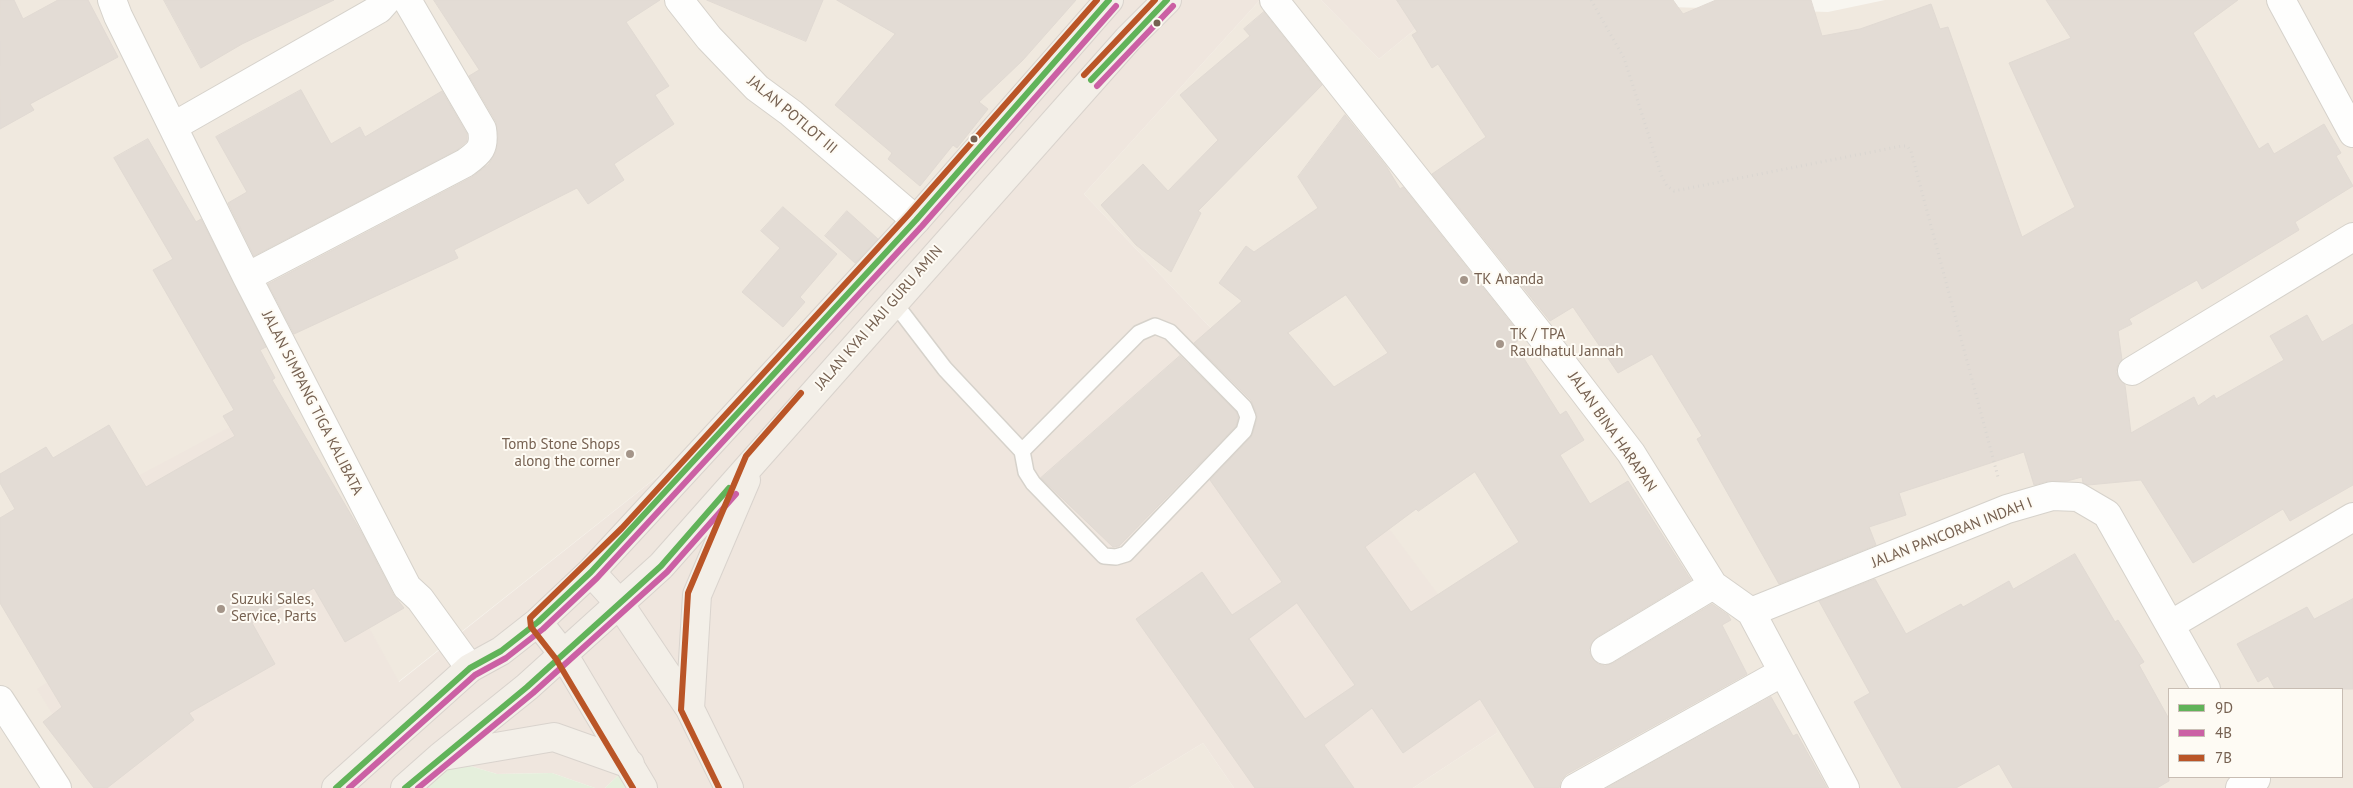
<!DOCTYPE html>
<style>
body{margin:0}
#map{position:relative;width:2353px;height:788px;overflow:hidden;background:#f8f6f0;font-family:"PT Sans",sans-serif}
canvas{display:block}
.legend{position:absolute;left:2168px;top:688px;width:175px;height:90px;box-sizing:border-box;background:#fefbf4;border:1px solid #c8bdb3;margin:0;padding:6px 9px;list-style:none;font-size:15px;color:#766151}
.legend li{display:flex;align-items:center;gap:10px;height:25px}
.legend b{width:25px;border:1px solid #c8bdb3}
</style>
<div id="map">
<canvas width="2353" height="788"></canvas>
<ul class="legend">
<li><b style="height:6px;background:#61b359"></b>9D</li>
<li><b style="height:6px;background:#cb60a4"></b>4B</li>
<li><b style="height:6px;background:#ba5527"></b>7B</li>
</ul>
</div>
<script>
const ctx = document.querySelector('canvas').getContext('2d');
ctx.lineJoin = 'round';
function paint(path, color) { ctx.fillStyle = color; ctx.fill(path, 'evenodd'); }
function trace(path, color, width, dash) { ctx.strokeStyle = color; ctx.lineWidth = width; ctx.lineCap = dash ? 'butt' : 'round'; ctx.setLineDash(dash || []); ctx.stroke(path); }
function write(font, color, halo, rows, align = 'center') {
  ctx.font = font + ' "PT Sans",sans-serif'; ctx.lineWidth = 4; ctx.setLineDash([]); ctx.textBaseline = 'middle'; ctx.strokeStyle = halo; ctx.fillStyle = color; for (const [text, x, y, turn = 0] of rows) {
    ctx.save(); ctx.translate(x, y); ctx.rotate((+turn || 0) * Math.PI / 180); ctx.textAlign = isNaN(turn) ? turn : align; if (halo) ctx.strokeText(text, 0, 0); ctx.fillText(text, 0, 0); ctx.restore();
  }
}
paint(new Path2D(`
 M0 0H1094L749 404 398 682 252 415 98 788H0Z
 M1260 0H1321L1379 59 1451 0 1828 12 1885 0H2353V788H1413L1497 733 1346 471 1084 194ZM2169 689H2342V777H2169Z
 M1203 743 1234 788H1129Z`), '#f0e9df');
paint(new Path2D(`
 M1094 0H1260L1084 194 1346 471 1481 652 1497 733 1413 788H1234L1203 743 1129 788H643L630 764 605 788H595L552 773 497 774 440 757 405 788H98L37 689 178 596 121 485 252 415 399 682 749 404Z
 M1321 0H1451L1379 59Z`), '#efe6de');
paint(new Path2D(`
 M440 757 497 774 552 773 595 788H405Z
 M630 764 643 788H605Z`), '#e5efdc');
const building = new Path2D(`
 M0 0H14L23 19 58 0H88L118 57 30 104 34 110 0 129Z
 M164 0H334L242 44 201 68Z
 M434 0H660L626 22 669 86 655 95 674 124 614 164 624 180 588 204 577 188 454 250 458 258 294 334 268 284 472 177 489 164 496 151 498 136 496 122 469 76 479 70Z
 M707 0H823L806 41Z
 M837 0H1076L1023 60 979 102 988 109 957 148 953 145 920 186 888 159 892 153 835 105 895 34Z
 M1397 0H1673L1683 14 1716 0H1811L1822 36 1860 29 1931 4 1940 29 1948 27 2022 237 2075 207 2009 63 2071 38 2046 0H2238L2193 33 2259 149 2268 143 2274 154 2324 124 2341 153 2336 156 2353 186 2295 222 2299 230 2202 289 2197 280 2129 319 2132 324 2118 331 2122 360 2118 364 2116 372 2119 379 2125 385 2131 433 2194 397 2198 406 2214 395 2216 399 2284 360 2270 336 2307 315 2322 342 2353 324V485L2290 521 2283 509 2193 563 2141 480 2088 485 2083 483 2082 477 2067 481H2048L2034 485 2024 452 1899 493 1906 515 1869 527 1876 545 1779 584 1697 439 1702 436 1652 354 1618 373 1573 307 1550 321 1432 174 1486 137 1438 64 1432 68 1412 35 1417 32Z
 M1264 12 1322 85 1198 211 1201 213 1171 272 1136 245 1101 205 1143 164 1168 191 1218 140 1180 95 1250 36 1244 29Z
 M301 90 331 144 360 127 365 137 442 91 467 134V141L457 150 254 256 228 203 247 192 216 137Z
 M1345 115 1386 166 1400 189 1403 187 1523 338 1514 343 1560 415 1566 411 1584 440 1560 455 1590 504 1628 481 1691 580 1597 637 1592 642 1589 650 1592 658 1598 664 1605 666 1613 663 1712 604 1728 615 1731 620 1722 625 1747 674 1567 774 1561 780 1559 788H1535L1480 699 1403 753 1372 708 1324 745 1354 788H1255L1136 619 1202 572 1232 615 1282 582 1210 480 1251 437 1257 420V414L1251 400 1194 343 1242 301 1219 283 1246 246 1254 252 1318 208 1298 177ZM1346 295 1388 353 1334 387 1288 333ZM1475 472 1519 542 1411 612 1365 547 1416 509 1418 511ZM1297 603 1355 685 1305 719 1249 639Z
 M148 139 196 222 201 219 266 347 260 350 275 378 272 380 364 537 393 594 404 608 345 642 314 588 252 623 275 664 189 713 194 720 107 788H94L43 722 62 707 0 603V518L15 509 0 483V474L46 447 53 458 109 425 146 487 235 436 223 416 234 410 153 270 173 259 114 158Z
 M783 207 837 254 800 297 805 302 783 327 742 292 780 248 761 231Z
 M847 211 878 239 855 263 825 236Z
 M1180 356 1236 412 1238 418 1236 426 1119 546 1113 547 1041 478Z
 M2075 554 2115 622 2118 620 2144 662 2139 665 2169 719V781L2157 788H2013L1999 764 1956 788H1902L1854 702 1870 693 1819 601 1875 579 1906 634 1961 604 1963 607 2009 581 2013 589Z
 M2353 599V689H2275L2268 676 2258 682 2237 644 2307 607 2314 619Z
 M1771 697 1793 736 1797 734 1827 788H1607Z`);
paint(building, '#e3dcd5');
trace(building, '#e1dad3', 1);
const lane = new Path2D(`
 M893 301 945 369 1022 451 1026 472 1033 483 1104 556 1116 557 1126 554 1244 431 1248 417 1244 407 1170 332 1155 326 1139 333 1022 451`);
const street = new Path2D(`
 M112 0 118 16 247 277 407 587 420 599 470 668
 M679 0 709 38 757 88 791 113 916 220
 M1274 0 1546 342 1631 453 1713 585 1751 612 1845 788
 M2281 0 2353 133
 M174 126 379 9 387 0
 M247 277 465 163C480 152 485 148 482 129L407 0
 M2132 371 2353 237
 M1751 612 2007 509 2052 496 2078 497 2107 514 2206 689
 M2170 625 2353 517
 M1605 650 1713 585
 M0 700 57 788
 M1575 788 1783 672
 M2240 788 2256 779`);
const primary = new Path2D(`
 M591 572 619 603 690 709 729 788
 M538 622 563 654 643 788
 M690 709 697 595 746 480
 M443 756 554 737 630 764
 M336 788 470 668 501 651 538 622 591 572 916 220 1109 0
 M405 788 440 757 527 687 661 566 1128 39 1167 0`);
trace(lane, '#d6d2cb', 18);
trace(street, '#d6d2cb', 30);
trace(primary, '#d9d3cd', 30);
trace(new Path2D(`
 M1591 0 1624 58 1662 177 1667 186 1674 191 1902 146H1907L1911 151 1998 477`), '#dad6d1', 3, [1, 4]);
trace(lane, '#fefefd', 15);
trace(street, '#fefefd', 28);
trace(primary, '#f3efe8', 28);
trace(new Path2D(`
 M1091 80 1167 0
 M336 788 470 668 501 651 538 622 591 572 916 220 1109 0
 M405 788 527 687 661 566 729 488`), '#61b359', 6);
trace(new Path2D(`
 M1097 86 1173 6
 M349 788 475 675 506 658 543 629 597 578 922 226 1116 6
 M418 788 533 693 667 572 736 494`), '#cb60a4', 6);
trace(new Path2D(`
 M1084 75 1155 0
 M633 788 556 659 531 627 530 618 622 528 909 214 1097 0
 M719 788 681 710 688 593 746 456 801 393`), '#ba5527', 6);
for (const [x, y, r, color] of [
 [1157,23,4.5,"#766151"],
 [974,139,4.5,"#766151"],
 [1464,280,5,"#a49589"],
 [1500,344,5,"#a49589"],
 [630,454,5,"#a49589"],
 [221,609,5,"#a49589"]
]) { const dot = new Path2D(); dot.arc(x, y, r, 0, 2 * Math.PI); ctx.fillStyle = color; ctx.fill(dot); trace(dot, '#fefbf4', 2); }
write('15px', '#766151', '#fefbf4', [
 ["JALAN POTLOT III",792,115,40],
 ["JALAN KYAI HAJI GURU AMIN",879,318,-49],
 ["JALAN SIMPANG TIGA KALIBATA",312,403,63],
 ["JALAN BINA HARAPAN",1612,432,55],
 ["JALAN PANCORAN INDAH I",1952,533,-21]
]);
write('15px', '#766151', '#fefbf4', [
 ["TK Ananda",1474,280],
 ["TK / TPA",1510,335],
 ["Raudhatul Jannah",1510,352],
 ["Tomb Stone Shops",620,445,"right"],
 ["along the corner",620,462,"right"],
 ["Suzuki Sales,",231,600],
 ["Service, Parts",231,617]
], 'left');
</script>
